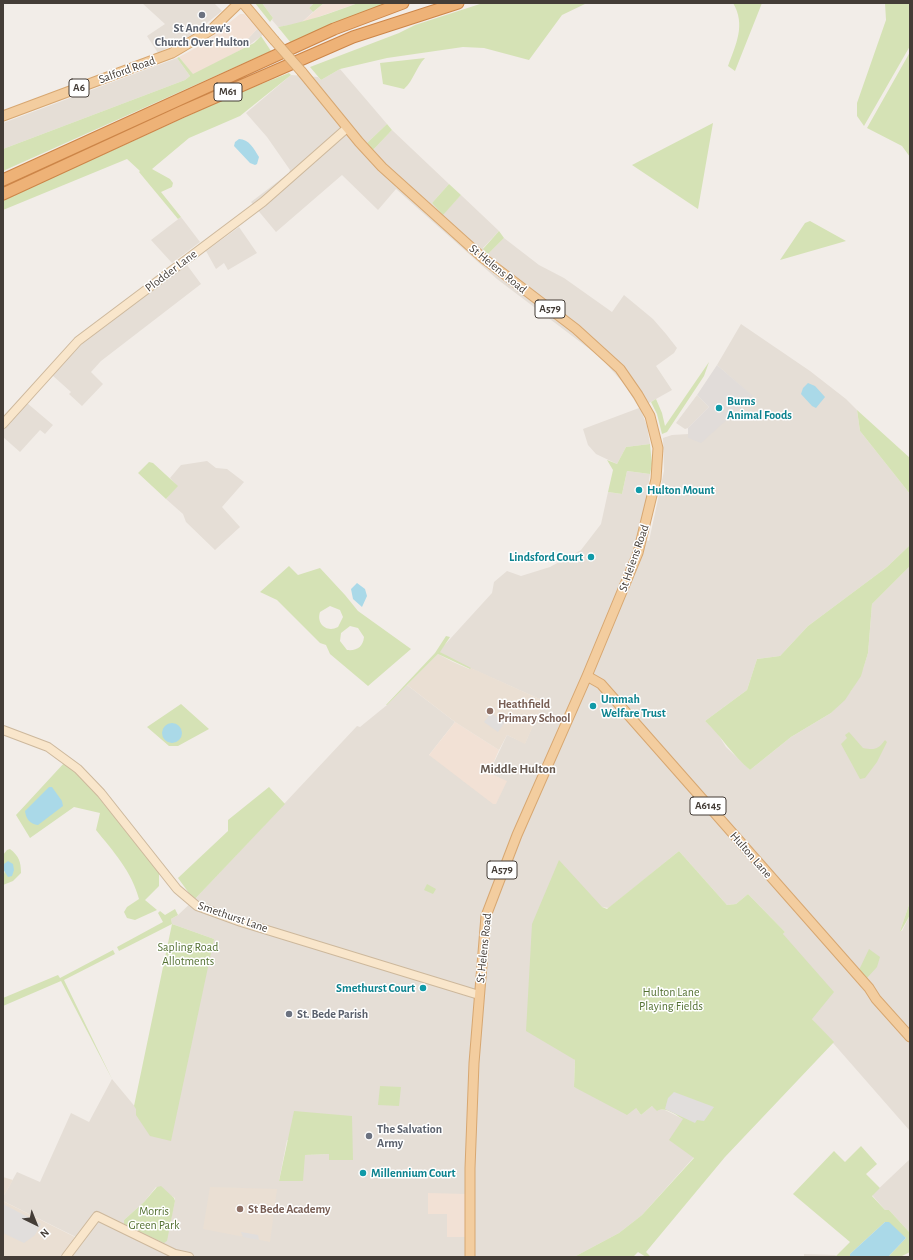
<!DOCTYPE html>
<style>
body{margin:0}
#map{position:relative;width:913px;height:1260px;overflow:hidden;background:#f2ede8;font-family:"Alegreya Sans",sans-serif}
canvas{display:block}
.frame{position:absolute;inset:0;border:4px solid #443d37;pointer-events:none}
.north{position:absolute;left:16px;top:1204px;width:40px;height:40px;-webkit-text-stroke:3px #fff;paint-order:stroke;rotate:137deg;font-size:11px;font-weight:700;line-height:16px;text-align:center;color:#443d37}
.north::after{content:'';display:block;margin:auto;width:14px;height:18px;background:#443d37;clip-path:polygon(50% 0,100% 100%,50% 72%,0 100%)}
</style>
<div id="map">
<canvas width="913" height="1260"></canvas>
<div class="frame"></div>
<div class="north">N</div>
</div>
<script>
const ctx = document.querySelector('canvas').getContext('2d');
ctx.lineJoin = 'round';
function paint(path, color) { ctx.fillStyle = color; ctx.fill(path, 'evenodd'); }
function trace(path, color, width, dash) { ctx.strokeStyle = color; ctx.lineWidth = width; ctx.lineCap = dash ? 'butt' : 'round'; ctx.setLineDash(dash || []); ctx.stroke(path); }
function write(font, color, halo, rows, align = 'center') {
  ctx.font = font + ' "Alegreya Sans",sans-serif'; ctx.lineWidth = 3; ctx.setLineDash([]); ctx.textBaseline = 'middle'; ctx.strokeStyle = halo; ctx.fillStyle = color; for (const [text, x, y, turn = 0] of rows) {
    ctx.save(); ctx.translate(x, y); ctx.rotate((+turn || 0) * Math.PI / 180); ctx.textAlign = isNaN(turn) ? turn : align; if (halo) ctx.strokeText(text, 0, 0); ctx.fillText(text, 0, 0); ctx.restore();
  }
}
paint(new Path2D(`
 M142 3H214L222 11 193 34 158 53 147 36 165 24Z
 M262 3H314L309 8 313 12 301 23 278 27 272 20 273 18Z
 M258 28 264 34 248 46 245 42Z
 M177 58 190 76 185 80 3 149V123Z
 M340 69 387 124 367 143 373 150 392 130 449 184 432 203 443 214 461 195 499 231 483 248 488 254 504 238 539 265 564 278 612 312 624 295 653 319 666 334 677 348 674 353 656 366 672 390 640 408 647 426 650 444 626 447 617 464 596 454 588 445 583 429 639 408 625 385 600 357 497 279 396 189 378 210 342 175 276 232 251 202 289 173 290 170 267 137 246 113 291 75 318 77 321 80Z
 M181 217 200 242 172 263 151 240Z
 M239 227 257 253 228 270 224 263 216 269 206 251Z
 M187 265 201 284 101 361 91 372 103 384 82 406 69 394 71 392 52 375 83 343Z
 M741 324 810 371 846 399 857 410 860 431 910 494V545L887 567 808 626 780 656 757 659 747 690 705 721 716 731 726 747 750 770 791 737 831 713 851 691 863 669 868 653 872 604 910 566V902L900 931H902L910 915V1131L812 1019 783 934 785 932 748 894 736 904 727 905 679 851 609 908 602 907 573 1058 575 1060 574 1087 636 1108 641 1115 652 1106 659 1109 665 1110 683 1119 694 1157 642 1215 619 1233 574 1257H72L84 1241 3 1201V1197L17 1172 40 1182 71 1113 89 1122 112 1079 137 1109 214 939 172 924 171 919 178 915 194 900 357 726 360 727 387 705 407 685 455 722 429 755 507 782 489 773 507 735 525 743 544 701 454 661 440 652V650L492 593 494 582 507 571 521 576 550 567 581 550 601 524 608 492 622 494 627 471 650 474 640 538 649 541 664 471 663 438 672 435 689 434 752 396 717 365ZM287 1140 353 1160H329V1154L304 1155 279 1181ZM156 1187 175 1198V1201L166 1242 124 1224V1220L144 1202ZM447 1214 465 1237H447Z
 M697 395 709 407 688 428 685 429 676 423Z
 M27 403 53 425 45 434 40 430 20 452 3 437V430Z
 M207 461 216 468 227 469 244 482 222 507 240 527 215 550 186 522 183 514 166 499 177 486 170 478 181 465Z
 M910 1159V1233L889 1210H885L872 1195Z
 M804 1254 836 1255 835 1257H804Z`), '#e5ded6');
paint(new Path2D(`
 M324 3H358L301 23Z
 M240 14H244L258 28 245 42 248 46 193 75 179 57 203 44Z
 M455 722 499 750 489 773 507 781 496 804H493L429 755Z
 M428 1193 466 1194 465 1237H447V1214H428Z`), '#f2e1d5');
paint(new Path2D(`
 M717 365 753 396 701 443 688 438V428L709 407 697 395Z`), '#e1dcd9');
paint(new Path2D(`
 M438 654 453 662 469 669 471 668 544 701 525 744 507 735 499 750 455 722 407 685Z
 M3 1177 13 1180 3 1197Z
 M210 1187 277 1189 270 1242 203 1229Z
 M3 1201 75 1237 60 1257H3Z`), '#eadfd3');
paint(new Path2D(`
 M255 3H262L273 18 270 22Z
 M314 3H324L313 12 309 8Z
 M358 3H394L291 43 278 27C306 22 331 13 358 3Z
 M483 3H587L562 15 529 60 484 48 463 47 387 58 340 69 321 80 310 67 399 33 415 25Z
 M733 3H762L735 71 728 66C736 44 746 25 733 3Z
 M885 3H910V46L864 126 857 116V103L886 20Z
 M261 36 271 51 3 171V149L185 80 190 76 177 58 179 57 193 74 254 43Z
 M910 52V157L902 146 867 128Z
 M425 58C416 67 414 80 404 89L383 84 380 63Z
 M289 73 291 75 240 116 189 138 152 169 170 179 173 183 172 187 161 192 181 217 178 219 139 172 140 171 127 159 3 210V200L236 94Z
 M713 123 698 209 632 165Z
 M387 124 392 130 373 150 367 143Z
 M449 184 461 195 443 215 432 203Z
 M810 221 846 241 780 260 805 223Z
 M499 231 504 238 488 254 483 249Z
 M709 362 704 376 667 432 662 434 657 414 651 402 656 399 662 413 665 426Z
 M857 410 910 458V494L860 431Z
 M650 444 652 464 650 474 627 471 622 494 608 492 613 470 607 460 617 464 626 447Z
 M149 462 153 463 178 486 166 499 138 473Z
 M910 545V566L872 604 868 653 861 676 845 700 831 713 791 737 750 770C732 755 722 737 705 721L747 690 757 659 780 656 808 626 887 567Z
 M289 566 298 575 320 568 345 595 358 611 411 649 368 686 330 654 326 645 320 643 277 600 260 592ZM330 606 340 610 343 617 338 627C327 633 316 624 320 612ZM350 626 358 628 364 637C363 647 357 651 347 650L340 641 341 633Z
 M446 636 450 637 440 652 471 668 470 669 438 654 387 705H386L435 653Z
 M181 704 209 729 178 746H169L147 727Z
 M849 732 863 748C874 750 878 750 885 740L887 742 877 762 865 778 860 779 841 744 847 738 845 735Z
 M65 762 93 790 159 873V886L145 900 157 910 135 920 127 918 124 912 127 907 139 899C132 872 113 851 96 830L100 813 74 807 30 838 16 815Z
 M269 787 285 804 194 900 178 878 228 831V820Z
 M10 849C19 856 21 862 21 873L13 881 3 885V869L5 874 3 855 7 850Z
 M679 851 727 905 736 904 748 894 785 932 783 934 834 992 812 1019 834 1042 725 1157 646 1252 651 1257H646L638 1252 633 1257H574L619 1233 642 1215 694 1158 669 1140 683 1119C676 1115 665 1106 657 1111L652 1106 641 1115 636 1108 627 1115 574 1087 575 1060 526 1031 532 924 559 860 602 907 607 909Z
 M427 884 436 889 433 894 424 890Z
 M910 902V915L901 931H900Z
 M175 909 178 915 171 919 172 924 214 939 171 1141 150 1136 136 1115V1109L134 1106 172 924 119 951 117 947 163 922 158 913 160 911 165 915Z
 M869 949 880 957 877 967 866 979 859 970Z
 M113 950 115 954 64 980 112 1079 61 981 3 1006V998L58 975 60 978Z
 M380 1086 401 1087 399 1106 378 1105Z
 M294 1111 352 1116 353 1160H329V1154L305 1155 303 1181H279Z
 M861 1146 877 1164 866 1174 880 1188 872 1196 885 1210H889L910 1233V1252L900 1257H888L906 1238 885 1222 850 1254V1257H835L850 1242 793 1194 834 1151 845 1162Z
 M161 1186 174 1198 175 1201 167 1241 164 1243 124 1224V1220L144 1202 157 1187Z`), '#d5e2b5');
paint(new Path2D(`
 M491 713 505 722 498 732 484 722Z
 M674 1092 714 1107 704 1121 697 1120 695 1123 665 1109 668 1098Z
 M3 1204 41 1224 35 1235 24 1243 3 1233Z
 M241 1232 258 1235 259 1240 243 1237Z`), '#e1dedc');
paint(new Path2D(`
 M239 139C249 139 254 149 259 157L257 164 255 165 250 163 234 146 235 142Z
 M808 383 815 386 825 397 816 408 812 406 801 394 803 388Z
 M357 583 365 589 367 596 362 607 353 599 351 589Z
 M162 733a10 10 0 1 1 20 0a10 10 0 1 1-20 0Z
 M49 787H52L62 801 63 806 38 825C30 824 26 819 25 811Z
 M8 861 13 864 14 870 12 876 8 877 3 869 4 864Z
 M885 1222H889L906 1238 888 1257H850V1254Z`), '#aad9e8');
const secondary = new Path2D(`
 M3 424 78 341 263 202 347 128
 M3 730 48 747 78 769 101 793 177 889 197 906 241 922 479 995
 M66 1257 97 1216 175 1254 189 1257`);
const primary = new Path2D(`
 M243 3 274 40
 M302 72 359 142 382 167 483 258 576 329 620 369 638 395 650 416 658 448 656 479 638 553 587 676 517 835 486 916 474 1063 470 1168V1257
 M3 116 172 53 211 30 239 3
 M587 676 601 684 869 988 876 999 910 1037`);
const highway = new Path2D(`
 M3 180 334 29 403 3
 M3 194 181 112 353 37 458 3`);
trace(secondary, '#cdb89c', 10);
trace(primary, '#d7a771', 11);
trace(highway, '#cc8548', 13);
trace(secondary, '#f9e6cb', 8);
trace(primary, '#f3cd9f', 9);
trace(highway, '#eeb277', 11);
const primaryBridge = new Path2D(`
 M274 40 302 72`);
trace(primaryBridge, '#d7a771', 11, []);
trace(primaryBridge, '#f3cd9f', 9);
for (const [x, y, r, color] of [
 [202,15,4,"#6b7280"],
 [719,408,4,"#0f9aa8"],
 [639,490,4,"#0f9aa8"],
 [591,557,4,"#0f9aa8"],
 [593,706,4,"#0f9aa8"],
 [490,711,4,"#8d6e63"],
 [423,988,4,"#0f9aa8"],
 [289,1014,4,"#6b7280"],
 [369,1136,4,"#6b7280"],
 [363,1173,4,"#0f9aa8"],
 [240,1209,4,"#8d6e63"]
]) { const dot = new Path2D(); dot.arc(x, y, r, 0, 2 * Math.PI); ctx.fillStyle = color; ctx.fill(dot); trace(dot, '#fff', 1.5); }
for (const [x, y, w] of [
 [79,88,20],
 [228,92,28],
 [550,309,30],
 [708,806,36],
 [502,870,30]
]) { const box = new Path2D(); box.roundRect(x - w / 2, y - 9, w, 18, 3); ctx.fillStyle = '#fff'; ctx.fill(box); trace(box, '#443d37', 1); }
write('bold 11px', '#443d37', null, [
 ["A6",79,88],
 ["M61",228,92],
 ["A579",550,309],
 ["A6145",708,806],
 ["A579",502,870]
]);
write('bold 12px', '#5b616d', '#fff', [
 ["St Andrew's",202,28,"center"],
 ["Church Over Hulton",202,42,"center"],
 ["St. Bede Parish",297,1014],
 ["The Salvation",377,1129],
 ["Army",377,1143]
], 'left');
write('12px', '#443d37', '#fff', [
 ["Salford Road",127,70,-20],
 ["St Helens Road",498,269,39],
 ["Plodder Lane",171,271,-37],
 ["St Helens Road",634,558,-71],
 ["Hulton Lane",751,855,49],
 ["Smethurst Lane",233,917,19],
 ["St Helens Road",484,948,-84]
]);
write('bold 12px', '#0d838f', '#fff', [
 ["Burns",727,401],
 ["Animal Foods",727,415],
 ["Hulton Mount",647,490],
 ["Lindsford Court",583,557,"right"],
 ["Ummah",601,699],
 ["Welfare Trust",601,713],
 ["Smethurst Court",415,988,"right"],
 ["Millennium Court",371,1173]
], 'left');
write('bold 12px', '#785e54', '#fff', [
 ["Heathfield",498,704],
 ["Primary School",498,718],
 ["St Bede Academy",248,1209]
], 'left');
write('12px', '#537031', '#fff', [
 ["Sapling Road",188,947],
 ["Allotments",188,961],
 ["Hulton Lane",671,992],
 ["Playing Fields",671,1006],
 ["Morris",154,1211],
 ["Green Park",154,1225]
]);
write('bold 13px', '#665950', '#fff', [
 ["Middle Hulton",518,769]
]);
</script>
